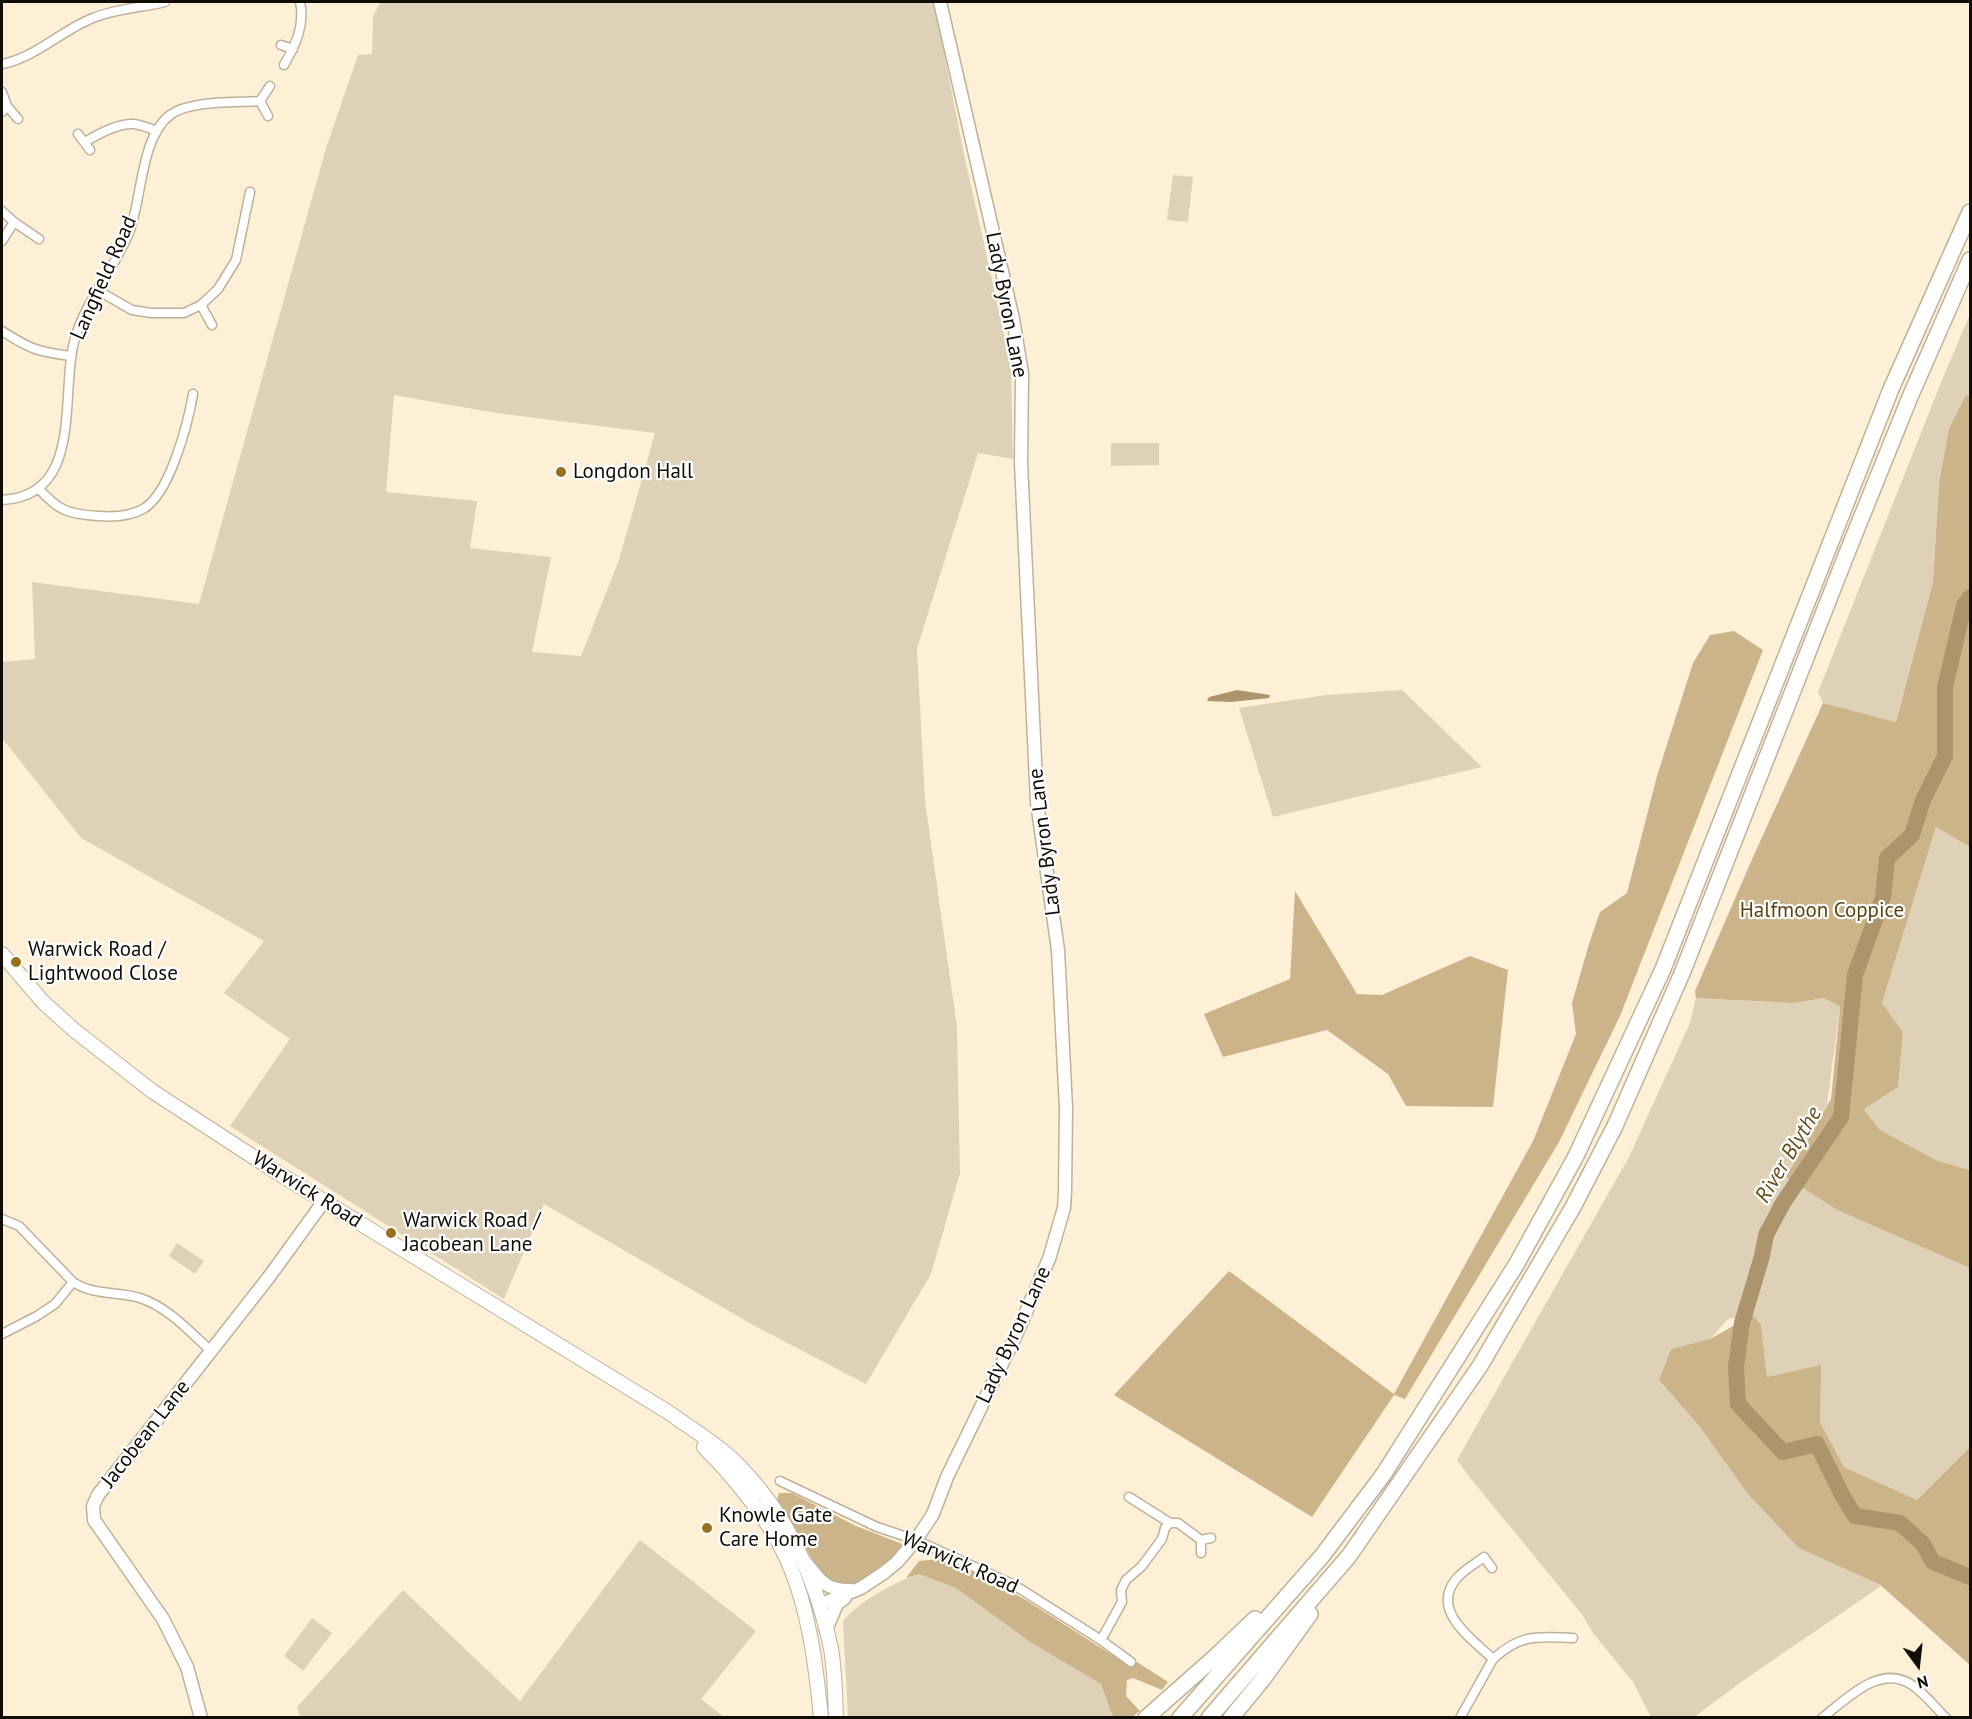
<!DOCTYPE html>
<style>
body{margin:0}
#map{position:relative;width:1972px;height:1719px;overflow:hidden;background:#fef0d7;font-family:"PT Sans",sans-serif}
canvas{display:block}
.frame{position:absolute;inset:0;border:3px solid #110d05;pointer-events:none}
.north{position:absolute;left:1888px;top:1635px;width:60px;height:60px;-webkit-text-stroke:4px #fff;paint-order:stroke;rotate:165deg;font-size:16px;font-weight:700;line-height:24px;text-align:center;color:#110d05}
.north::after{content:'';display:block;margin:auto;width:21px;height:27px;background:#110d05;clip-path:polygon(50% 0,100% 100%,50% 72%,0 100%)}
</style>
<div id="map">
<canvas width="1972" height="1719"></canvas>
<div class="frame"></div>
<div class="north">N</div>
</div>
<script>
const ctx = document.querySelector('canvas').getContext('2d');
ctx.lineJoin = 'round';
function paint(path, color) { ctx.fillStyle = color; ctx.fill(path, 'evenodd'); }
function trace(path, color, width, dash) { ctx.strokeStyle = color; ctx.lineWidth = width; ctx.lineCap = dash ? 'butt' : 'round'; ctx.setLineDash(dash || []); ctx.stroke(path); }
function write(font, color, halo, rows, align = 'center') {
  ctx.font = font + ' "PT Sans",sans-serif'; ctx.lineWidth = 4.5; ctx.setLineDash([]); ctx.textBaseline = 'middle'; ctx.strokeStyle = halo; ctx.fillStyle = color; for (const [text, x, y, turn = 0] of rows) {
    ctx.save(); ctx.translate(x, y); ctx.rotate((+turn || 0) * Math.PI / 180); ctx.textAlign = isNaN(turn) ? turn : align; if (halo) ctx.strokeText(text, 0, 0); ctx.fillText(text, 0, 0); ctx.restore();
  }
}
paint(new Path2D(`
 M380 2H934L964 154 1011 365 1013 459 978 453 917 649 925 801 957 1027 960 1173 931 1274 866 1384 753 1325 544 1204 504 1299 230 1126 290 1039 224 993 264 941 81 838 2 738V662L35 659 32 582 199 604 326 148 358 55 372 54 373 17ZM394 395 496 413 655 433 619 560 581 656 532 652 551 557 470 548 477 501 386 492Z
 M1173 175 1193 177 1188 222 1167 220Z
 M1970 314V397L1965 396 1939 484 1933 582 1896 722 1823 703 1818 692 1942 380Z
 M1111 443H1159V465L1111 466Z
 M1402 690 1482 767 1273 817 1239 708 1326 695Z
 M1936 827 1970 847V1170L1938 1161 1880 1130 1864 1108 1898 1087 1903 1032 1882 1003Z
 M1696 998 1793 1003 1824 998 1840 1007 1827 1105 1786 1177 1837 1210 1970 1268V1447L1917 1500 1844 1467 1820 1422V1366L1767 1377 1761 1325 1753 1315 1728 1319 1710 1339 1671 1349 1659 1380 1700 1427 1920 1529 1970 1665 1881 1586 1744 1680 1694 1717H1651L1633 1682 1593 1633 1581 1613 1471 1479 1457 1460 1629 1157 1690 1023Z
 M177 1243 204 1261 195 1274 169 1256Z
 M640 1540 756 1631 701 1699 724 1717H300L297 1707 403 1590 520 1701Z
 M919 1574 956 1588 1030 1642 1101 1684 1113 1717H848L843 1621C858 1602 896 1581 919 1574Z
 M312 1618 332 1633 303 1671 284 1656Z`), '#dfd1b7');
paint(new Path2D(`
 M1966 395 1970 397V847L1936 827 1882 1003 1903 1032 1898 1087 1864 1109 1880 1130 1938 1161 1970 1170V1268L1837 1210 1786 1177 1831 1099 1840 1007 1824 998 1793 1003 1696 998 1695 991 1753 857 1823 703 1896 722 1933 582 1939 484 1949 429Z
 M1734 631 1763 650 1620 1016 1559 1142 1405 1399 1394 1395 1312 1517 1114 1395 1229 1271 1394 1394 1533 1141 1576 1034 1572 1003 1589 944 1600 912 1627 893 1657 776 1693 663 1710 635Z
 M1295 891 1357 994 1382 995 1470 956 1508 970 1493 1107 1406 1106 1388 1074 1327 1030 1223 1057 1204 1014 1290 979Z
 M1753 1315 1761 1325 1767 1377 1821 1365 1820 1422 1844 1467 1917 1500 1970 1447V1665L1881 1585 1799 1548 1748 1494 1700 1427 1659 1380 1671 1349 1710 1339Z
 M779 1493H792L856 1526 905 1545 870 1578 845 1586 831 1582 813 1561 777 1499Z
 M940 1559 985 1577 1029 1602 1128 1665 1137 1662 1168 1682 1162 1690 1133 1678 1127 1680 1126 1696 1140 1711 1132 1717H1113L1101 1684 1030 1642 956 1588 919 1574 906 1578 919 1561Z`), '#cbb38a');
paint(new Path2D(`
 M1237 690 1270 695 1269 698 1231 702 1207 701 1209 697Z`), '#ac956d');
trace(new Path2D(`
 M1970 597 1964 606 1945 687V756L1923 800 1912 835 1887 858 1883 898 1855 975 1841 1117 1783 1203 1766 1235 1762 1256 1742 1323 1736 1367 1738 1404 1783 1452 1817 1444 1842 1495 1855 1516 1900 1523 1923 1544 1933 1562 1970 1577`), '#ac956d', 16);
const street = new Path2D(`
 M281 45 293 49
 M2 64C35 58 62 30 93 18 117 8 141 8 165 2
 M284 65C296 44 305 25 300 2
 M2 92 7 106
 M260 101 270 86
 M2 112 7 106 18 119
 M78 134 90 150
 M85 142C98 134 119 123 134 124 142 125 149 128 157 131
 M2 211 14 222
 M2 241 14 222 39 239
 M97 290 132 310 151 313H184L201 305 218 289 236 260 250 192
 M201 305 212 325
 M2 331C30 349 38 352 71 356
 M39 489C59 511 68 514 98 516 112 517 131 516 143 509 170 494 188 423 193 394
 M2 500C87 496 58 389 76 335 88 297 116 267 130 230 142 197 141 137 170 115 190 100 235 103 260 101L268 116
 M2 1219 19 1226 73 1282C94 1296 118 1291 140 1298 168 1307 190 1332 211 1351
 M2 1334 37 1316 55 1304 73 1282
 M780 1481 877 1527 916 1540 1014 1585 1101 1640 1131 1662
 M1129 1497 1170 1523
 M1201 1553V1540
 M1101 1640 1122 1602 1121 1590 1126 1580 1142 1566 1162 1539 1165 1528 1170 1523H1178L1201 1540 1211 1538
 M1493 1659C1522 1633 1537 1637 1573 1638
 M1460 1718 1493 1659C1472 1639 1429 1610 1457 1578 1464 1570 1475 1564 1484 1557L1492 1568
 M1822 1718C1847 1699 1880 1663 1912 1685 1924 1693 1935 1707 1946 1718`);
const secondary = new Path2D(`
 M807 1564C821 1582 827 1591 851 1590
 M819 1605 861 1588 885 1572 897 1562 916 1540 933 1514 947 1477 1016 1335 1049 1259 1064 1208 1065 1191 1066 1108 1058 950 1037 803 1021 463 1022 373 1013 319 940 2
 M826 1630 837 1604 845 1598
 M201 1718 187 1667 163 1619 94 1520 93 1506 98 1495 269 1277 324 1201`);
const primary = new Path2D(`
 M2 954 43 1002 74 1030 152 1091 278 1173 668 1412C689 1427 712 1441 731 1458 785 1509 816 1577 831 1649 835 1671 835 1695 836 1718
 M704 1447C733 1476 766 1516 784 1553 808 1602 816 1664 821 1718`);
const highway = new Path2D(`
 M1146 1718 1215 1657 1255 1619
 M1180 1718 1322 1556 1383 1475 1516 1265 1576 1156 1663 969 1891 389 1970 212
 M1209 1718 1349 1556 1480 1366 1573 1207 1615 1126 1683 971 1847 553 1910 397 1970 260
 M1231 1718 1263 1679 1310 1614`);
trace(street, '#beb199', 11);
trace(secondary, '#beb199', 15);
trace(primary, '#beb199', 16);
trace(highway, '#beb199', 18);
trace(street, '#fff', 8);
trace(secondary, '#fff', 12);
trace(primary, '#fff', 14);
trace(highway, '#fff', 15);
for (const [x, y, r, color] of [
 [561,472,6,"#98701c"],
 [16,962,6,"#98701c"],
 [391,1233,6,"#98701c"],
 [707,1528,6,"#98701c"]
]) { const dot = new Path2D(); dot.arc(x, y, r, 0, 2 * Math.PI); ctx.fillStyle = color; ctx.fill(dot); trace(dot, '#fff', 2); }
write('21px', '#110d05', '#fff', [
 ["Langfield Road",104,278,-66],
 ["Lady Byron Lane",1006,305,79],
 ["Lady Byron Lane",1045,842,-97],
 ["Warwick Road",307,1190,32],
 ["Lady Byron Lane",1014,1335,-65],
 ["Jacobean Lane",146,1434,-52],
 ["Warwick Road",960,1563,24]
]);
write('21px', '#110d05', '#fff', [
 ["Longdon Hall",573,472],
 ["Warwick Road /",28,950],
 ["Lightwood Close",28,974],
 ["Warwick Road /",403,1221],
 ["Jacobean Lane",403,1245],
 ["Knowle Gate",719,1516],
 ["Care Home",719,1540]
], 'left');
write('21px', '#5b4310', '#fff', [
 ["Halfmoon Coppice",1822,911]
]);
write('italic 22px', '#654c1b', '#fff', [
 ["River Blythe",1789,1155,-59]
]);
</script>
